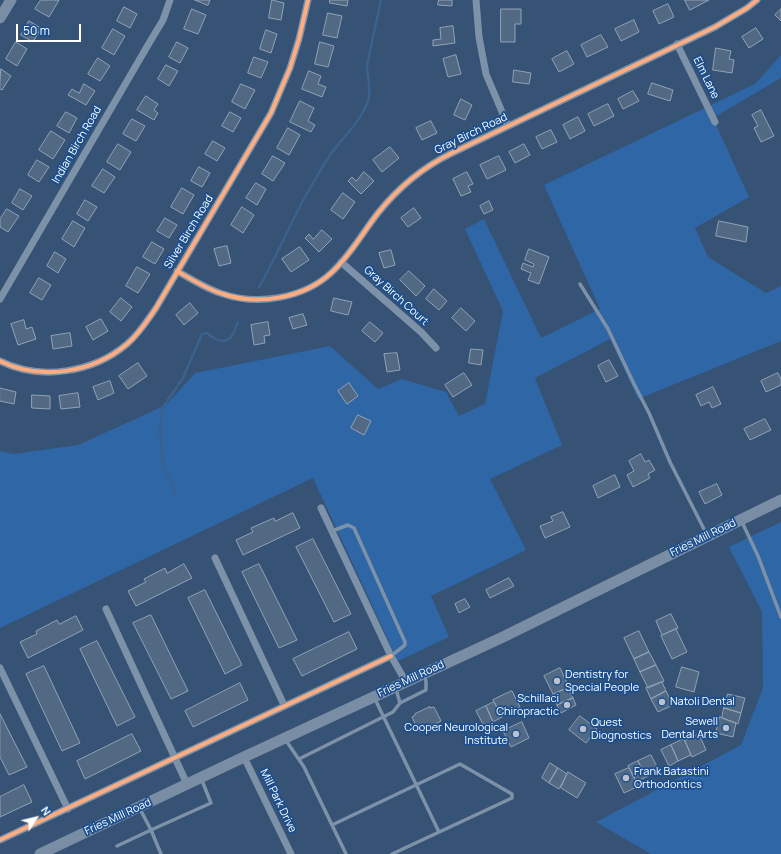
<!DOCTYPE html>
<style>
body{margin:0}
#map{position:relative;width:781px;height:854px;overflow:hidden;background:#365274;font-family:Manrope,sans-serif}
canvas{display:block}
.north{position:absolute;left:16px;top:798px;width:40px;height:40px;-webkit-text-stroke:3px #1b4f8f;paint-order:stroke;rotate:55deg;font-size:11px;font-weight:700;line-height:16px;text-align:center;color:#fff}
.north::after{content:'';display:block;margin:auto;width:14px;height:18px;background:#fff;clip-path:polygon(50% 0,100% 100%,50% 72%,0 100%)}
.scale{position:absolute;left:16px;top:24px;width:65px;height:18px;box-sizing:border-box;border:2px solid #fff;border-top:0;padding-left:5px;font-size:12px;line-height:14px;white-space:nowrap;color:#fff;-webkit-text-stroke:3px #1b4f8f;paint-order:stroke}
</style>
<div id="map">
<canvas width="781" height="854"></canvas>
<div class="north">N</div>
<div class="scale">50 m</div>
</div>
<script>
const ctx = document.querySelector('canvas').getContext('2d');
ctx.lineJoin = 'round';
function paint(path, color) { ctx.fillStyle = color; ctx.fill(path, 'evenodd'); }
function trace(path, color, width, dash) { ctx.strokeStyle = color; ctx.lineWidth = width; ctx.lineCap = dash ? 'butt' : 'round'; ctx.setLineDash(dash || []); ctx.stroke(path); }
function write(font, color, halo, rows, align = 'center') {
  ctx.font = font + ' Manrope,sans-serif'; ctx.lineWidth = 3.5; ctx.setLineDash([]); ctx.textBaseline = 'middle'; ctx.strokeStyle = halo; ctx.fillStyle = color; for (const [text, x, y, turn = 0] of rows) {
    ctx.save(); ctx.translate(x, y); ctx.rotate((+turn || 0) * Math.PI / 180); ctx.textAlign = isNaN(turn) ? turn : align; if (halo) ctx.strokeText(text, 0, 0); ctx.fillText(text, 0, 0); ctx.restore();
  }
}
paint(new Path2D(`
 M781 55V78L713 118 749 197 695 228 708 257 766 293 781 286V341L638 399 610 339 535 378 562 445 490 479 526 550 431 596 449 637 398 661 313 478 0 628V451L13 454 78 445 166 405 195 373 330 346 378 389 402 379 446 392 459 416 485 404 503 311 465 229 484 219 541 338 600 309 544 185 755 84Z
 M781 522V854H651L596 822 741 745 763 688 762 612 729 547Z`), '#2f66a5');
trace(new Path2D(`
 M259 287C273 263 284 238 296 214 305 196 316 178 326 161 339 140 360 124 368 101 372 90 367 77 367 65L381 0
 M177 497 163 464 160 434 161 412 163 407 183 378 202 334 207 333C215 340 226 346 233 334 235 331 236 326 238 322`), '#3b618d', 2.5);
const building = new Path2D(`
 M41 0H59L49 17 35 9Z
 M195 0H210L208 5Z
 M272 0 284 3 281 20 269 18Z
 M330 0H348L347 6 330 3Z
 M439 0H452V6L438 5Z
 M685 0H709L690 10Z
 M668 4 674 17 659 24 653 11Z
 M124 7 137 14 130 28 117 21Z
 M192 9 206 15 198 34 184 29Z
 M501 9H521V24H515V42H501Z
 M781 9V21L775 15Z
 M328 13 342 16 337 38 323 35Z
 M634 20 639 32 621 41 615 29Z
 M29 21 41 28 33 42 21 35Z
 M453 26 455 43 433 46V40L441 39 440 28Z
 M756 28 763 39 749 48 742 37Z
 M113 29 125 36 114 55 102 48Z
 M266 30 277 34 271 53 260 49Z
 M601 35 608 47 587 57 581 45Z
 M16 42 27 49 17 66 6 59Z
 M177 42 188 48 180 63 169 57Z
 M320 42 334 46 328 67 315 64Z
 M716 48 731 51 729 59 734 60 732 73 713 70Z
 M567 51 574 64 559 72 552 59Z
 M456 55 461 74 448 77 443 59Z
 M254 57 268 62 261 78 248 73Z
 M98 58 110 66 100 81 88 74Z
 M166 65 178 71 169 86 158 79Z
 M1 69 11 76 2 90 0 89Z
 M514 70 531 73 529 84 513 82Z
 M309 71 321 76 318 84 326 87 322 97 302 89Z
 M652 83 673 90 670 101 648 94Z
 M84 84 95 91 86 105 68 95 72 89 79 93Z
 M241 84 255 90 245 109 232 102Z
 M633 91 639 101 623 109 618 99Z
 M146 96 158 104 154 110 158 113 154 120 137 110Z
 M461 99 472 105 465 120 454 115Z
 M300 101 314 108 308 121 315 125 311 132 290 122Z
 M608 104 614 116 594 126 588 114Z
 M761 110 774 136 761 142 754 128 758 126 752 115Z
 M66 112 77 118 69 133 57 126Z
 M230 112 241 118 233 132 222 126Z
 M578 117 585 131 570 139 563 125Z
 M132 119 145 126 136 141 123 134Z
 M431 121 437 133 422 140 416 128Z
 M288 128 300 135 289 155 277 148Z
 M551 130 557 142 542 149 536 137Z
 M51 131 65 140 53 159 39 150Z
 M213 141 225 148 217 161 205 154Z
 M118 144 131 152 120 170 107 162Z
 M524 144 530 155 515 163 509 152Z
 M390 147 399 158 382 172 373 160Z
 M273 156 285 163 273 181 262 174Z
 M499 156 506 170 487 179 480 165Z
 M37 160 49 167 39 182 28 175Z
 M199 167 210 173 202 187 191 181Z
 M103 169 115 177 104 193 92 186Z
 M364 172 374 181 361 194 348 181 352 177 356 181Z
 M467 172 473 184 468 186 471 192 461 196 453 179Z
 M256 183 266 189 257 205 246 198Z
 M182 188 194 195 183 214 171 207Z
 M20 189 32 196 23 210 12 203Z
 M343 193 355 202 343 219 331 210Z
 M85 200 97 207 88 221 77 214Z
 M489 201 493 210 484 214 480 206Z
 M242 207 254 215 243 233 231 225Z
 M414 208 421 218 408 227 401 218Z
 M7 209 19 216 8 232 0 227V219Z
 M165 218 177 225 169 238 157 231Z
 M73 221 85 228 74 247 62 239Z
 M719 221 748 227 746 242 716 236Z
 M322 230 332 239 319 252 305 238 309 234 313 239Z
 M152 242 164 249 155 264 143 257Z
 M227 246 231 263 219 266 214 249Z
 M300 247 309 260 291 272 282 259Z
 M529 249 549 257 539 284 528 280 531 273 521 269 523 263 533 267 534 264 525 260Z
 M391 250 395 265 384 268 379 253Z
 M55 252 66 259 58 273 47 266Z
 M137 267 150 274 138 293 126 286Z
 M409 271 425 286 416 296 400 280Z
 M39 278 51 285 42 300 30 293Z
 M434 289 447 301 439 310 426 299Z
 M121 298 132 307 121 321 110 312Z
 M334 298 352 302 348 315 331 311Z
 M190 303 198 313 184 325 176 315Z
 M461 308 475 321 466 331 452 318Z
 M303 314 307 325 293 329 289 318Z
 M101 319 108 331 93 340 86 327Z
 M24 320 26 329 32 327 36 339 18 345 11 324Z
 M268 322 270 335 264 336 265 343 254 345 251 325Z
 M370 322 383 333 375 342 362 331Z
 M70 333 72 346 53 349 51 336Z
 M471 349 483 350 481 365 469 363Z
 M397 353 400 370 387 372 384 354Z
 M609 360 618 376 606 382 598 366Z
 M138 363 147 376 128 389 119 376Z
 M464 373 472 385 453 397 445 385Z
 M778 373 781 379V385L766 392 761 381Z
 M110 381 114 393 98 400 93 387Z
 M349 383 358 396 347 404 338 391Z
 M713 387 721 404 712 408 709 402 701 406 696 395Z
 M0 388 16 392 14 404 0 401Z
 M78 393 80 407 61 409 59 396Z
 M32 395 50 396V409L32 408Z
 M358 415 371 421 364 435 351 428Z
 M765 419 771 430 750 440 744 429Z
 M641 454 645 462 649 460 655 470 648 474 650 478 633 487 627 475 634 471 629 461Z
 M615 475 620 487 598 498 593 486Z
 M717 484 722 495 705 504 699 492Z
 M563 512 570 527 545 538 540 526 553 521 551 517Z
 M293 513 300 528 243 555 236 540 253 532 251 528 274 518 275 521Z
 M313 539 351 614 334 622 296 547Z
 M184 564 192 578 136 606 128 591 146 582 144 579 165 568 167 573Z
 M259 564 297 640 279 648 242 572Z
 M509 578 514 586 490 598 486 590Z
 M205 590 242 665 225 674 188 598Z
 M465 599 470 607 459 613 455 604Z
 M671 614 678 628 662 635 656 621Z
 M151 615 188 691 171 699 133 623Z
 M76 616 83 630 28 658 20 642 37 634 36 631 57 620 59 624Z
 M676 629 687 652 672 659 661 636Z
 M639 631 649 652 634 659 624 638Z
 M349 632 357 649 302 676 293 659Z
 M97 641 135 717 117 726 80 649Z
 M649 652 656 665 640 672 634 659Z
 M656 665 664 681 648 688 640 672Z
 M44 666 80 743 62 751 26 674Z
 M682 667 699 672 694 692 676 687Z
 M560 668 569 687 553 694 544 676Z
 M662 682 666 691 651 699 646 688Z
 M240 683 248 700 193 727 185 711Z
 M568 688 573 698 557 705 552 695Z
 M512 691 520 707 502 716 493 700Z
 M666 691 673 705 658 712 651 699Z
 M728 694 745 698 741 713 724 708Z
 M573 698 576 705 561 713 557 705Z
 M494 702 502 717 493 722 486 706Z
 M486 706 493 722 484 726 476 711Z
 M430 707V708L434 707 441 721 419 732 412 717 415 715V714Z
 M724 708 741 713 738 724 722 718Z
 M0 714 27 767 9 775 0 757Z
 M580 716 597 729 586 743 569 730Z
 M720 717 736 723 733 737 716 733Z
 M522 722 529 738 511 747 503 731Z
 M132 734 141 751 85 779 77 761Z
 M699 734 706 750 692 757 685 741Z
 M684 739 691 755 678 761 671 745Z
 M671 745 678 761 669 766 661 750Z
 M651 755 659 771 646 777 638 761Z
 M638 761 646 777 636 782 628 766Z
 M550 763 558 768 549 783 542 778Z
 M558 768 567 774 559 789 549 783Z
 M629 768 639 786 624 793 615 774Z
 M568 772 586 783 577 798 561 788Z
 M24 785 32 802 0 817V797Z`);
paint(building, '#526984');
trace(building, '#92a2b6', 1);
trace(new Path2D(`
 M580 284 608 329 634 384 649 413 670 462 707 535
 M742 522 758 556 781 617
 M332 531 348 525 354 528 405 642V645L391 656
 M374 697 439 832
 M400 703 426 690V682L425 676
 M285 739 304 767 346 854
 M299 759 393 712 400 703 396 689
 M140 809 151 830 211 803 201 778
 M332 825 460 764 512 794V798L392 854
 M117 846 151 830 161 854`), '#7d92a8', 3.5);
trace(new Path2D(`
 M476 0 479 37 486 74 508 126
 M677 44 715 122
 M341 262 421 332 436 348
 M177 271C191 279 206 289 223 294 258 306 304 298 331 273 350 256 363 232 378 213 398 188 422 168 450 154L715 27 747 8 757 0
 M0 299 148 45 163 20 170 0
 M0 361C40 381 93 373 127 344 139 334 147 321 156 308L271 113 290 68 299 39 308 0
 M321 508 391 656 406 682
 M215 558 284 705
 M106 609 187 784
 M0 668 68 809
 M244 757 291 854
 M0 840 391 656`), '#7d92a8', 7);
trace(new Path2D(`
 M0 18 11 0
 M40 854 244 757 503 637 781 500`), '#798da4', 11);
trace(new Path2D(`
 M177 271C191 279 206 289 223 294 258 306 304 298 331 273 350 256 363 232 378 213 398 188 422 168 450 154L715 27 747 8 757 0
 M0 361C40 381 93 373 127 344 139 334 147 321 156 308L271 113 290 68 299 39 308 0
 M0 840 391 656`), '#ffac80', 4);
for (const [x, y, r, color] of [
 [557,681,4,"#b9c2ce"],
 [662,702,4,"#b9c2ce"],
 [567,705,4,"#b9c2ce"],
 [726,728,4,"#b9c2ce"],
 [583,729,4,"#b9c2ce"],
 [516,734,4,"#b9c2ce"],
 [626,778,4,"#b9c2ce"]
]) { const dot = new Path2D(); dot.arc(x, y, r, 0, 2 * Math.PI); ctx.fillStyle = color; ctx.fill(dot); trace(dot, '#1b4f8f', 1.5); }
write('11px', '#fff', '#1b4f8f', [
 ["Elm Lane",706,78,64],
 ["Gray Birch Road",471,134,-26],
 ["Indian Birch Road",77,145,-60],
 ["Silver Birch Road",189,232,-59],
 ["Gray Birch Court",396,296,42],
 ["Fries Mill Road",703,538,-26],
 ["Fries Mill Road",411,679,-25],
 ["Mill Park Drive",278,801,64],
 ["Fries Mill Road",118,817,-25]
]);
write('11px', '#fff', '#1b4f8f', [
 ["Dentistry for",565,675],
 ["Special People",565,688],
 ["Schillaci",559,699,"right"],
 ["Chiropractic",559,712,"right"],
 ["Natoli Dental",670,702],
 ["Sewell",718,722,"right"],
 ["Dental Arts",718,735,"right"],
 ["Quest",591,723],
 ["Diognostics",591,736],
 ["Cooper Neurological",508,728,"right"],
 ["Institute",508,741,"right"],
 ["Frank Batastini",634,772],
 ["Orthodontics",634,785]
], 'left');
</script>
